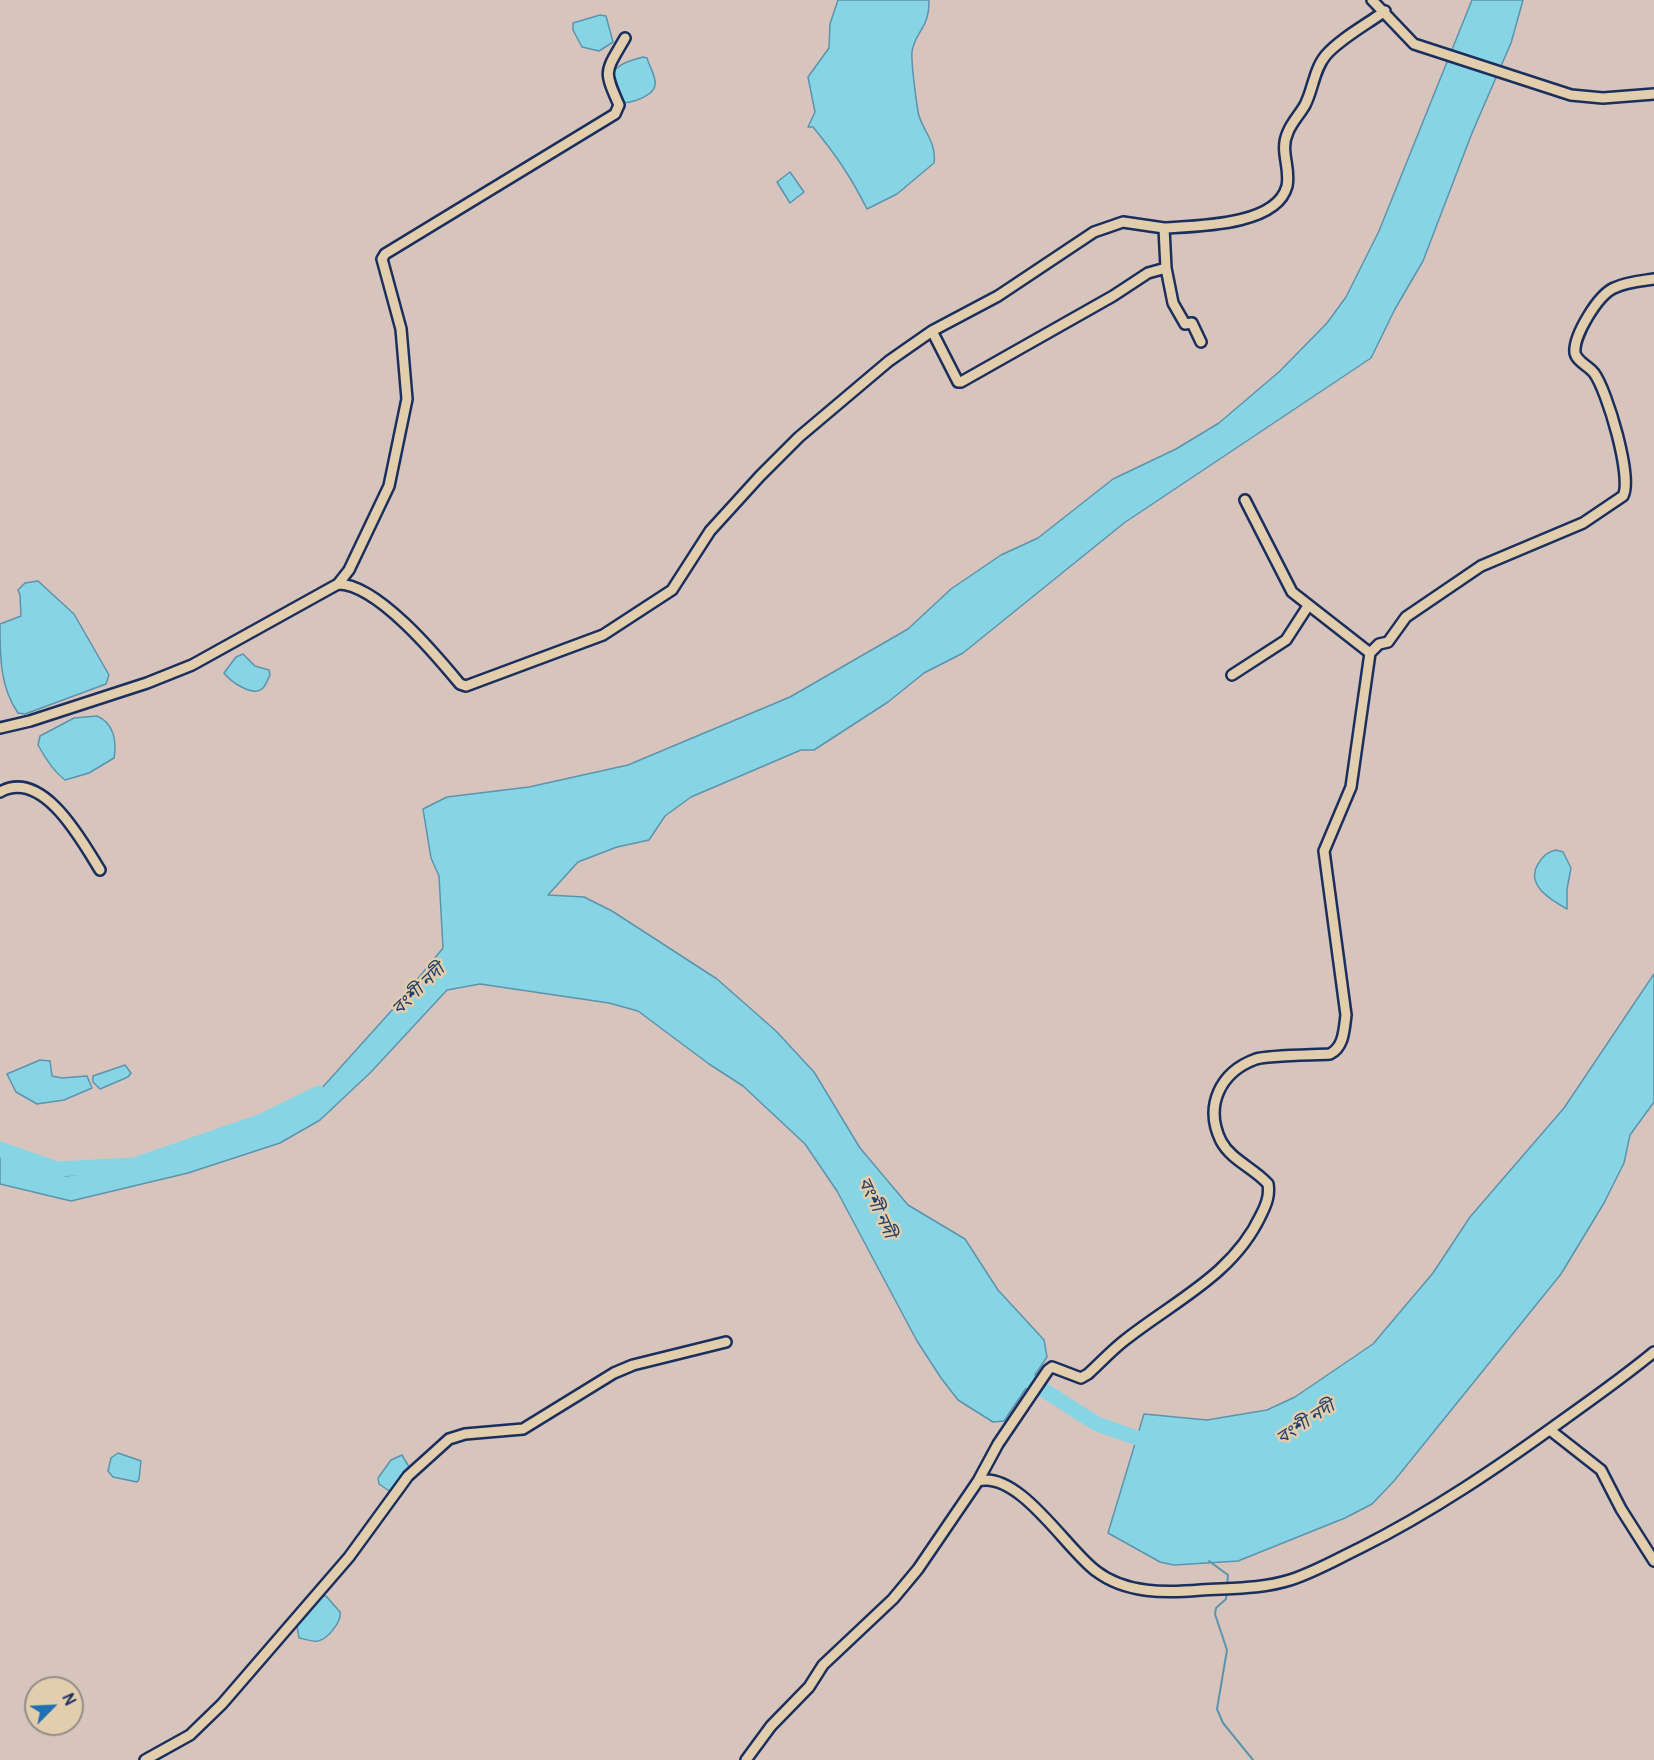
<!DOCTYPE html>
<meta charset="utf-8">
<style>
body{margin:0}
#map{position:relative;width:1654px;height:1760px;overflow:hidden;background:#d7c4bc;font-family:Pangolin,sans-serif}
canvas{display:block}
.north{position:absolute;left:24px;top:1676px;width:60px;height:60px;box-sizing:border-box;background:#e2cdac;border:2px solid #928e8d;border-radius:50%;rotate:66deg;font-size:16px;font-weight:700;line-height:24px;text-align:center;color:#1b2f5e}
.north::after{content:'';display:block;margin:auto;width:21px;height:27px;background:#1f6fb2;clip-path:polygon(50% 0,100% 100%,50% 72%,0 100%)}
</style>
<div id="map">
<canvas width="1654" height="1760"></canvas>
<div class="north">N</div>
</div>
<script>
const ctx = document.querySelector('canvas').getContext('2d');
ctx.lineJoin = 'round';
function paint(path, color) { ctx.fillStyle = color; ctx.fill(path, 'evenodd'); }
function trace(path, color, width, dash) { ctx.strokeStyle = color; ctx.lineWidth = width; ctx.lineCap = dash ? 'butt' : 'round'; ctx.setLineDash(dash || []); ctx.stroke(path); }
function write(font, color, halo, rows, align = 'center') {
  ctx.font = font + ' Pangolin,"Noto Sans Bengali",sans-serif'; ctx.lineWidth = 5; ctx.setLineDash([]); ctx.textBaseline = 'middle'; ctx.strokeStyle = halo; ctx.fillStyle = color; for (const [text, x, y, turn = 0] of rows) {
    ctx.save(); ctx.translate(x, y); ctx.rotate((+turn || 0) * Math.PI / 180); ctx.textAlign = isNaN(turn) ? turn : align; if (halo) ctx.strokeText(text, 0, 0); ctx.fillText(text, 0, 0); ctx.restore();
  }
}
const water = new Path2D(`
 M838 0H929C930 28 914 33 912 52 911 64 916 98 918 112 922 131 937 141 934 163L897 194 867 209C851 177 836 155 813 127H808L815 112 808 77 829 48 830 24Z
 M1472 0H1523L1511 43 1472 133 1423 261 1395 309 1371 358 1124 523 963 653 924 673 888 702 814 750H801L691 797 665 816 649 840 617 847 578 862 548 895 584 897 612 911 717 979 776 1031 814 1072 860 1148 908 1205 965 1239 998 1290 1044 1340 1047 1357 1004 1421 993 1422 958 1400 941 1378 917 1341 837 1191 805 1144 743 1086 709 1064 638 1011 609 1003 480 984 447 990 371 1072 320 1120 280 1143 188 1173 71 1201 0 1184V1144L14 1156 66 1176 142 1165 279 1116 321 1089 393 1009 443 948 439 876 431 858 423 809 447 797 529 787 628 765 790 697 908 629 951 589 1001 555 1038 538 1113 479 1176 449 1219 423 1280 371 1327 323 1346 297 1379 231Z
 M600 15 606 16 613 42 599 51 582 47 573 30V23Z
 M643 57 647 58C649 65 654 73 655 81 658 95 634 102 623 103L611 77C616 63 631 61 643 57Z
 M790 172 804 192 790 203 777 182Z
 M38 581 74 614 109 675 106 684 25 714 18 713C0 687 0 657 0 624L21 616 20 595 18 590 25 583Z
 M243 654 255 666 269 670 270 675C268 679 266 685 263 688 253 698 230 681 224 673L236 657Z
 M97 716C114 723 117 742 114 758L89 773 65 780C53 771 45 758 38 745L40 736 74 718Z
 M1556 850 1563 852 1571 868 1567 889V909C1551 900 1525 885 1538 864 1543 856 1547 852 1556 850Z
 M1654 974V1102L1630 1135 1624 1163 1604 1203 1561 1274 1394 1481 1372 1504 1345 1518 1238 1561 1174 1565 1160 1562 1108 1533 1144 1414 1207 1420 1267 1410 1295 1397 1373 1344 1433 1273 1470 1217 1564 1108Z
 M40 1060 50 1061 52 1076 62 1078 87 1076 92 1088 64 1100 37 1104 16 1092 7 1074Z
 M125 1065 131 1073 128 1077 100 1089 93 1082V1076Z
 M118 1453 141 1461 139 1479 137 1482 113 1477 108 1471 111 1458Z
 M402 1455 409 1467 391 1492 379 1484 378 1478 391 1460Z
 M323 1596H326L340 1612C342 1621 328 1639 318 1641 312 1642 305 1639 299 1638L297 1626 303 1614Z`);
paint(water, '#87d5e4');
trace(water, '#5c93ae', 1.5);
trace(new Path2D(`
 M1209 1561 1228 1575 1227 1585
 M1227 1590 1226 1599 1216 1608 1215 1614 1227 1650 1217 1709 1223 1723 1253 1760`), '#5c93ae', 2);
trace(new Path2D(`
 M0 1149 57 1169 134 1165 262 1121 319 1093
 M1023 1377 1097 1424 1154 1444`), '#87d5e4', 15);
const street = new Path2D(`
 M1372 0 1414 44 1571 95 1603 98 1654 94
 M1166 268 1164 228C1196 226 1277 226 1287 186 1291 167 1279 151 1288 132 1292 122 1300 114 1305 105 1313 90 1314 69 1326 55 1341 38 1366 25 1385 11
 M932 331 998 296 1094 232 1123 222 1164 228
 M1245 500 1292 592 1370 653
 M338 584 349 570 389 486 407 399 401 329 382 259 385 254 615 114 619 105C603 69 605 73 625 38
 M1232 675 1286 640 1308 606
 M0 728 30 721 147 683 192 665 338 584C377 584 436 655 460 684L466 686 603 635 672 590 710 531 760 476 799 437 889 361 932 331 958 382H961L1113 296 1148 273 1166 268 1173 303 1185 324 1192 323 1201 342
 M0 792C43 768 82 841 100 870
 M1550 1430 1601 1470 1621 1509 1654 1561
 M978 1481C1019 1470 1067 1550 1096 1571 1126 1594 1166 1593 1201 1590 1231 1588 1261 1589 1290 1580 1315 1572 1337 1559 1360 1548 1432 1512 1498 1467 1563 1420 1594 1398 1625 1376 1654 1352
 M145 1760 190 1735 222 1704 349 1557 408 1476 449 1439 465 1434 523 1429 614 1373 633 1365 726 1342
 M746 1760 771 1726 809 1687 823 1665 893 1599 918 1569 978 1481 998 1444 1048 1370 1052 1367 1081 1378 1088 1374C1100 1363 1112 1350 1125 1340 1174 1301 1233 1275 1261 1215 1266 1205 1270 1196 1268 1184 1254 1168 1231 1160 1221 1141 1204 1106 1220 1072 1256 1059 1268 1055 1314 1055 1330 1054 1344 1047 1344 1030 1346 1015L1324 851 1351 787 1370 653 1379 644 1388 642 1406 617 1481 566 1583 523 1623 496C1633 478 1607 390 1594 373 1589 366 1577 362 1575 353 1573 336 1598 295 1614 288 1626 282 1641 281 1654 279`);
trace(street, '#1b2f5e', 14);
trace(street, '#e2cdac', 9);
write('italic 18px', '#26406b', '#e2cdac', [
 ["বংশী নদী",419,990,-44],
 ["বংশী নদী",876,1208,65],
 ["বংশী নদী",1306,1423,-33]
]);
</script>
